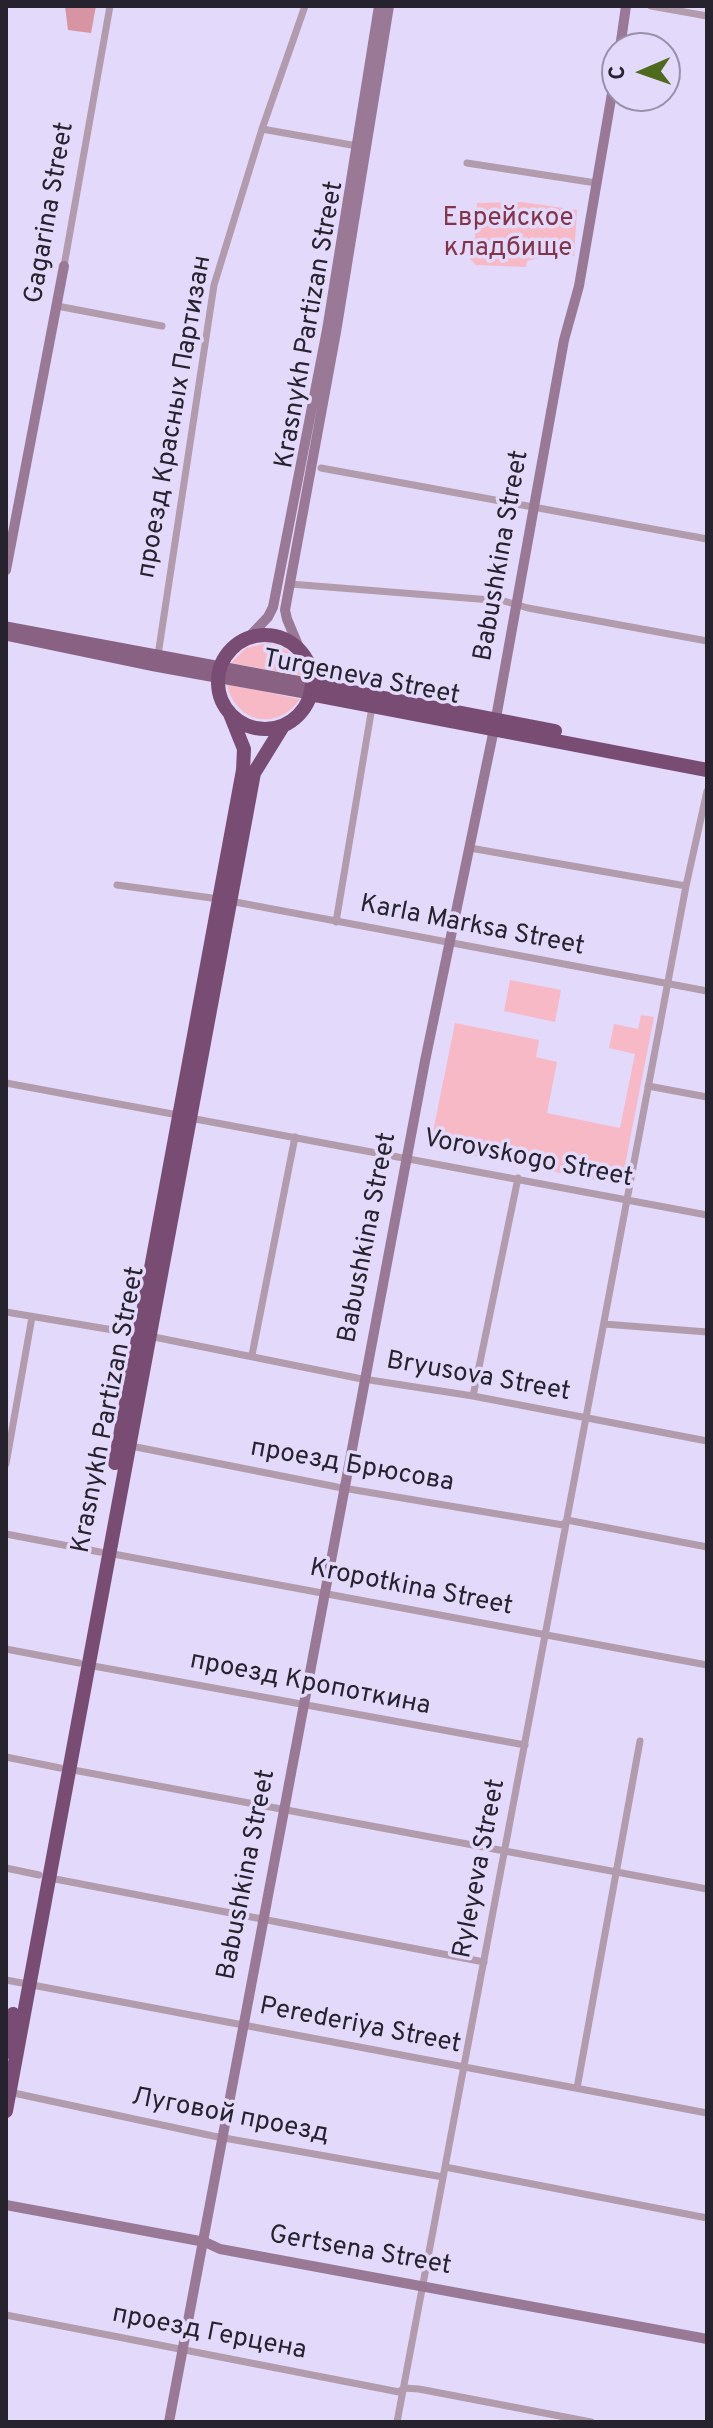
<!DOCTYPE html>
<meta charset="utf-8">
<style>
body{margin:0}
#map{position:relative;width:713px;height:2428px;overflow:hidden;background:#e2d9fb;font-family:Overpass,sans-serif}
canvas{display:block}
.frame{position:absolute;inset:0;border:8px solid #26232f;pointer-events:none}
.north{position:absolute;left:601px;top:32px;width:80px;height:80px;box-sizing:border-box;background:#e2d9fb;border:2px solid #9790a9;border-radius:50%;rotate:268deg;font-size:22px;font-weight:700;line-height:32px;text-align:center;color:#26232f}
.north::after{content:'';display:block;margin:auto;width:28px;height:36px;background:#4f6a1c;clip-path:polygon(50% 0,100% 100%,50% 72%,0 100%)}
</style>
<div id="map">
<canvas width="713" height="2428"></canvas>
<div class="frame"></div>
<div class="north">С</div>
</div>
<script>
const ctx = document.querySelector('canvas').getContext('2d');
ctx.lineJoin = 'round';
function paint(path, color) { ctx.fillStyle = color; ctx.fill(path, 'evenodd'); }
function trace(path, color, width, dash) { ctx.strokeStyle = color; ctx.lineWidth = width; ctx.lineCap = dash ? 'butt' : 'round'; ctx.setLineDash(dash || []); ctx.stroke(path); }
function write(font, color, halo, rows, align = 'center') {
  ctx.font = font + ' Overpass,sans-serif'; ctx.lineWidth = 7; ctx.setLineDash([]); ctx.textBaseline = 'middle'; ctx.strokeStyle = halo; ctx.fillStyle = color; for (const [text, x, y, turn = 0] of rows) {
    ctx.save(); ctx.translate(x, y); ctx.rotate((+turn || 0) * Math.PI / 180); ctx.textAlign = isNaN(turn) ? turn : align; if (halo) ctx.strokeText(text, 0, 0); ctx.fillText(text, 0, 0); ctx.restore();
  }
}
paint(new Path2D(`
 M522 202 577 210 574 256 540 253 539 258 527 261 526 267 476 265 470 259V251H474L477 203Z
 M267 643C287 646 298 657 304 676L231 663 246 648Z
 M227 684 300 699C278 732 235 723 227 684Z
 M510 980 561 990 555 1022 504 1011Z
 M641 1015 654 1017 621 1185 430 1147 455 1023 539 1040 536 1057 557 1062 547 1113 620 1128 635 1054 609 1048 614 1024 638 1029Z`), '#f6b9c5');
paint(new Path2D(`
 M65 6H96L91 33 68 30Z`), '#d794a2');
trace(new Path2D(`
 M651 6 707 16
 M262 129 357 146
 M467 163 596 183
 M64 266 110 6
 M57 306 162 326
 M321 468 707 539
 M290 584 504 601 528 608 707 641
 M158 655 214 285 262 129 305 6
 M470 848 686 886
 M117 885 219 899
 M230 901 707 991
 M336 922 372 707
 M6 1083 178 1115
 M648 1086 707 1097
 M190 1118 707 1215
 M6 1312 137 1334
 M604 1324 707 1332
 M149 1336 357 1378 473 1396 707 1441
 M252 1355 295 1137
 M473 1396 518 1178
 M131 1446 337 1487 563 1525 567 1520 707 1547
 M6 1464 32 1317
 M6 1534 100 1552
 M108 1553 707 1665
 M6 1649 79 1663
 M88 1665 525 1745
 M6 1757 60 1768
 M68 1769 707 1889
 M6 1868 39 1875
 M50 1878 484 1962
 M6 1980 707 2113
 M577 2088 640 1741
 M9 2092 213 2136 443 2177
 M445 2167 707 2218
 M6 2315 399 2392 404 2388 419 2389 591 2422
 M397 2422 686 886 707 791`), '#b19bad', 7);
trace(new Path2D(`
 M620 48 626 6
 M6 570 64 266
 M249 637 268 617 273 607 327 330 379 6
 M300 650 287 619 285 610 336 332 389 6
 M6 2205 205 2242 220 2249 707 2339
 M169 2422 425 1061 494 729 564 340 579 286 617 64`), '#997995', 10);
trace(new Path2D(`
 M6 627 312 684
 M6 635 155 666 310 694`), '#886183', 11);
trace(new Path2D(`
 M218 682a47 47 0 1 1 94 0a47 47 0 1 1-94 0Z
 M312 684 555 731
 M310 694 707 770
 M115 1463 243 770 244 749 230 714
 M6 2052 13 2014
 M6 2111 254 773 283 726`), '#794c73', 14);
write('26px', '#26232f', '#e2d9fb', [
 ["Gagarina Street",51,213,-80],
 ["Krasnykh Partizan Street",311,325,-80],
 ["проезд Красных Партизан",176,417,-80],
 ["Babushkina Street",503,556,-80],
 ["Turgeneva Street",361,679,11],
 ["Karla Marksa Street",472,927,11],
 ["Vorovskogo Street",528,1160,11],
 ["Babushkina Street",369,1238,-79],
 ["Bryusova Street",478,1378,10],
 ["Krasnykh Partizan Street",110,1410,-79],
 ["проезд Брюсова",352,1467,10],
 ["Kropotkina Street",411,1589,11],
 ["проезд Кропоткина",310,1685,11],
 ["Ryleyeva Street",481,1869,-79],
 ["Babushkina Street",248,1875,-79],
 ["Perederiya Street",360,2027,11],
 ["Луговой проезд",230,2117,11],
 ["Gertsena Street",360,2252,10],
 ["проезд Герцена",209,2334,11]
]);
write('26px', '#84344a', '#e2d9fb', [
 ["Еврейское",508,220],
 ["кладбище",508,250]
]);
</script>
